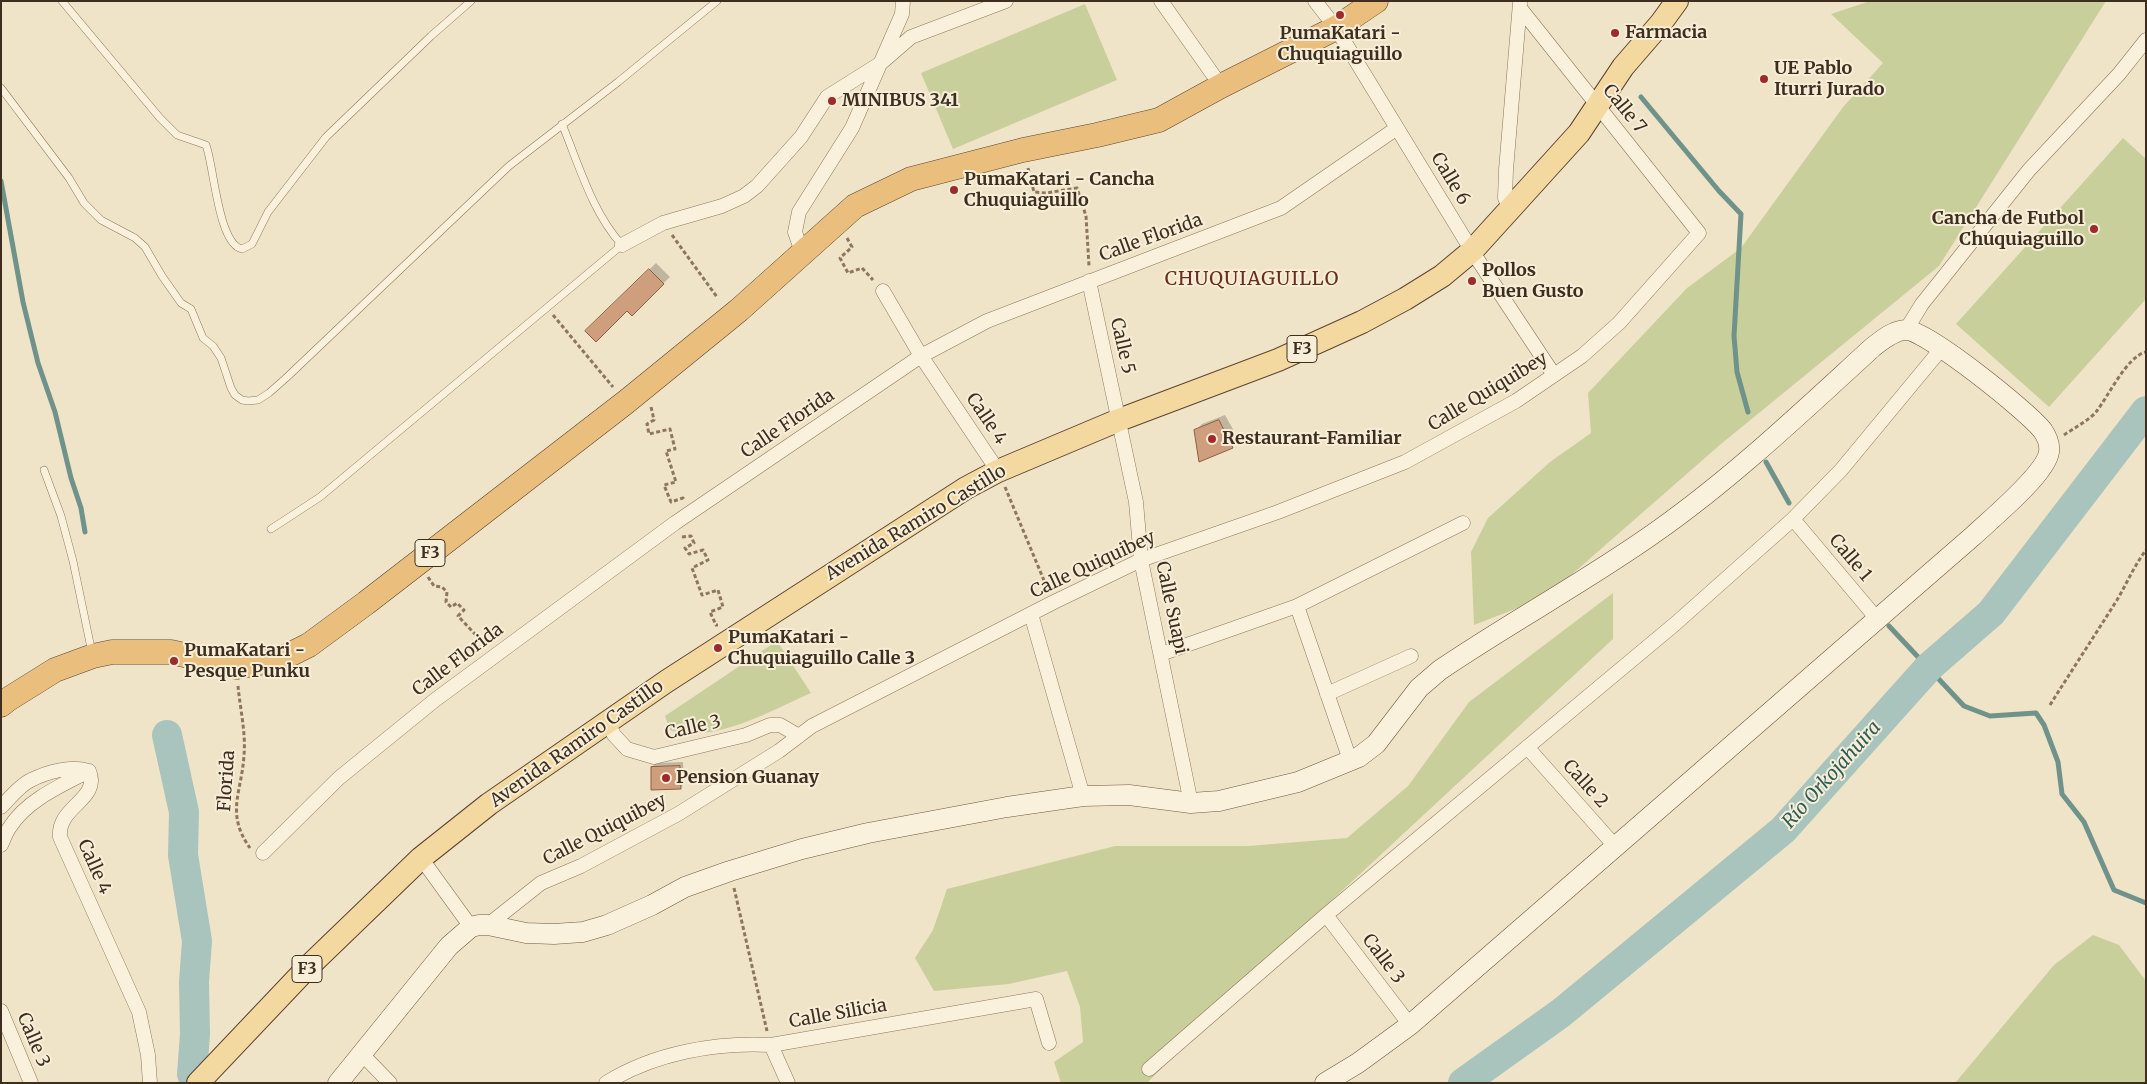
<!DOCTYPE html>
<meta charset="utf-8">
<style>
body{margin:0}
#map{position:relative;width:2147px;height:1084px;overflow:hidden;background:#f0e4c8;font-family:Merriweather,serif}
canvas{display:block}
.frame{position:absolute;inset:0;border:2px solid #3d2e20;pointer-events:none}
</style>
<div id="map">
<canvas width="2147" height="1084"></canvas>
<div class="frame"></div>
</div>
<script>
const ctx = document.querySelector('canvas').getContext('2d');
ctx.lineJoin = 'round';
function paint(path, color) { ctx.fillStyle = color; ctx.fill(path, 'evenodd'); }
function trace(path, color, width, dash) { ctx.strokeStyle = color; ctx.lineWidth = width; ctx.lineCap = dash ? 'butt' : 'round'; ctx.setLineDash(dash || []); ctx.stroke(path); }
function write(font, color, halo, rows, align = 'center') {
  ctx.font = font + ' Merriweather,serif'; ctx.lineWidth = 4; ctx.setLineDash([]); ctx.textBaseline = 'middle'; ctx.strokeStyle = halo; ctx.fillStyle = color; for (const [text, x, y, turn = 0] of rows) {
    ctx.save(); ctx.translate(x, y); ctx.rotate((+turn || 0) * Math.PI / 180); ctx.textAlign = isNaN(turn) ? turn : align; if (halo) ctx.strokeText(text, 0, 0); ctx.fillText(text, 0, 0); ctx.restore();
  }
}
paint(new Path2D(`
 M1870 1H2106L1939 266 1721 444 1546 597 1474 625 1471 552 1488 518 1550 462 1591 433 1588 393 1687 288 1741 248 1843 107 1883 63 1831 14Z
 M1085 4 1117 80 953 149 921 73Z
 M2123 138 2146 159V299L2049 407 1956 324Z
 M1613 593V639L1303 927 1147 1083H1061L1054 1062 1083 1042 1080 1007 1067 971 1009 984 934 991 915 958 933 930 947 889 1115 846H1248L1347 838 1408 786 1469 702Z
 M777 641 811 693C772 710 712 745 670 730L665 716Z
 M2093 935 2119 945 2146 981V1083H1955L2054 965Z`), '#c9cf9b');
paint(new Path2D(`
 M656 263 670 277 632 314 627 310 587 331Z
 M1225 415 1239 440 1232 446 1195 431 1202 424Z
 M683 762 684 784 680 788 652 767 656 763Z`), '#0003');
trace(new Path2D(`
 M1641 97 1719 191 1741 214 1734 336 1737 372 1748 412
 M1 181 23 302 38 363 55 412 71 478 81 508 85 532
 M1766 462 1789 503
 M1889 626 1964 706 1990 716 2036 713 2044 725 2058 762 2062 794 2084 822 2114 890 2146 903`), '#6f938a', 5);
trace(new Path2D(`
 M167 735 184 812 183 855 197 941 194 982 195 1034 192 1074
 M1463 1083 1561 1013 1783 830 1929 667 1991 613 2146 411`), '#a9c4bc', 30);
const building = new Path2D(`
 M649 269 664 284 632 316 627 311 596 342 585 331Z
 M1219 420 1233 448 1199 462 1194 430Z
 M680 766 681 789 651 790V767Z`);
paint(building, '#cf9f7d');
trace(building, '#8d5f41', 1);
const service = new Path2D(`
 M62 1 160 118 177 135 206 145C214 166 218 244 242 249L252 244 268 212 326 137 431 36 471 1
 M1 88 69 178 84 203 101 220 135 238 145 247 162 276 181 303 191 309 203 338 213 346 221 358 231 388 235 395 242 400 248 401 258 400 269 393 286 378 509 166 618 82 717 1
 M44 470 61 516 73 561 92 653
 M271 529 320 497 622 245C592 212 579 165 562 124`);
const minor = new Path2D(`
 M1161 1 1221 86
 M1315 1 1336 28 1472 251 1554 375
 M1511 211 1505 198 1506 170 1520 3
 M622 245 663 223 722 206 744 196 757 186 801 137 827 97 881 63 911 37 1006 1
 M802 252 795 232 799 212 852 128 902 14 903 1
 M1089 281 1136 502 1141 560 1191 803
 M883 291 921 356 998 471
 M1906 330 1922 304 2029 170 2119 74 2146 40
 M1793 519 1878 620
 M1297 606 1350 760
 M1031 614 1083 796
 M1161 654 1297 606 1463 523
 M1327 694 1411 656
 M607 721 614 735 627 749 654 757 746 735 770 725H780L799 736
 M1527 747 1615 846
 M1 807C10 798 20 785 31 780 47 772 72 765 89 771 101 800 57 806 60 837L139 1012 148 1055 150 1083
 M1 845C4 839 6 832 10 827 27 800 62 785 89 771
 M263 853 339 778 435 700 675 523 921 356 987 321 1281 208 1397 128
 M421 858 471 927
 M1326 915 1410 1025
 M488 925 541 883 581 866 678 814 779 751 812 726 1054 602 1141 560 1278 512 1405 462 1516 401 1582 356 1619 323 1699 233 1520 8
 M1 1011 31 1083
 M771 1045 788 1083
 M362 1054 390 1083
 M1149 1069 1326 915 1675 624 1793 519 1841 470 1942 348
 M606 1083C654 1053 716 1042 771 1045L1036 999 1049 1043`);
const secondary = new Path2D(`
 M338 1083 449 946 471 927 479 925H488L526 933 554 934 583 932 607 925 652 905 685 887 730 871 802 849 868 833 1007 807 1083 796 1129 795 1191 803 1219 801 1298 782 1359 757 1376 744 1419 688 1440 670C1512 621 1589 580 1660 529 1736 475 1804 410 1873 347 1882 340 1894 330 1906 330 1925 329 2030 413 2043 431 2047 437 2050 445 2049 452 2046 474 1990 520 1973 536L1410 1025 1358 1063 1325 1083`);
const primary = new Path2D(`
 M198 1083 309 966 421 858 489 804 667 681 966 488 998 471 1119 420 1278 360 1362 322 1405 299 1442 276 1472 251 1579 133 1623 67 1661 23 1677 1`);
const trunk = new Path2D(`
 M1 705 7 700 55 670 93 656 112 652H171L237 667 266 662 287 656 309 645 366 603 626 402 739 310 855 206 911 179 1023 150 1097 135 1159 120 1221 86 1336 28 1376 1`);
trace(service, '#8d765c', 8);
trace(minor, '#8d765c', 15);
trace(secondary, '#6f573f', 21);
trace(primary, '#5b4430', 24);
trace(trunk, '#5b4430', 25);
trace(new Path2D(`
 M1028 168 1034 192 1046 193 1077 188 1086 216 1089 266
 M672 235 717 297
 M847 238 852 247 840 258 848 273 862 268 873 280
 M553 315 613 387
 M651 407 654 420 647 424 649 434 670 429 675 449 666 451 676 482 664 485 671 502 683 498 684 501
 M2064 435C2074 428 2088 421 2096 412 2108 397 2127 356 2146 352
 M1005 487 1048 590
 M682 537 691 536 694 543 685 548 689 554 703 550 708 560 692 568 702 595 718 590 723 607 710 612 716 625H718
 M428 577 434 586 442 587 447 592 446 602 451 607 457 603 464 610 458 616 485 645
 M238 686C240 708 246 733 244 755 242 792 225 813 250 848
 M2050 705C2072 670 2095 635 2117 600 2127 583 2134 566 2146 550
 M734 888 767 1031`), '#8d765c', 3, [4, 2.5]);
trace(service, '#faf1dc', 7);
trace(minor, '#faf1dc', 14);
trace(secondary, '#faf1dc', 20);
trace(primary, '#f3d9a0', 22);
trace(trunk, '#eabe7c', 24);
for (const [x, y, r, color] of [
 [1340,15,5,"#9e2a2b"],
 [1615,33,5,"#9e2a2b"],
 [1764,79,5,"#9e2a2b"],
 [832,101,5,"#9e2a2b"],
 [954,190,5,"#9e2a2b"],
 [2094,229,5,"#9e2a2b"],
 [1472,281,5,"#9e2a2b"],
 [1212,439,5,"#9e2a2b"],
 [718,648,5,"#9e2a2b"],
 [174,661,5,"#9e2a2b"],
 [666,778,5,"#9e2a2b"]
]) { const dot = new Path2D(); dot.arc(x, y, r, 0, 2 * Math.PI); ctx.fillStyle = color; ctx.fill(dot); trace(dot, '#f7eed8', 2); }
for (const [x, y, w] of [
 [1302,349,30],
 [430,553,30],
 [307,969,30]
]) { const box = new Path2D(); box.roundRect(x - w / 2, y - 13.5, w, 27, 4); ctx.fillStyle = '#f7eed8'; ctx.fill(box); trace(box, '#3d2e20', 1); }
write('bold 16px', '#3d2e20', null, [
 ["F3",1302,349],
 ["F3",430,553],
 ["F3",307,969]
]);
write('bold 18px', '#3d2e20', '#f7eed8', [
 ["Farmacia",1625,33],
 ["PumaKatari -",1340,34,"center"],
 ["Chuquiaguillo",1340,55,"center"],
 ["UE Pablo",1774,69],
 ["Iturri Jurado",1774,90],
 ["MINIBUS 341",842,101],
 ["PumaKatari - Cancha",964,180],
 ["Chuquiaguillo",964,201],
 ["Cancha de Futbol",2084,219,"right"],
 ["Chuquiaguillo",2084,240,"right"],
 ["Pollos",1482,271],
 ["Buen Gusto",1482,292],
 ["Restaurant-Familiar",1222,439],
 ["PumaKatari -",728,638],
 ["Chuquiaguillo Calle 3",728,659],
 ["PumaKatari -",184,651],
 ["Pesque Punku",184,672],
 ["Pension Guanay",676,778]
], 'left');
write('18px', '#3d2e20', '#f7eed8', [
 ["Calle 7",1624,109,51],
 ["Calle 6",1450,179,59],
 ["Calle Florida",1151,238,-20],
 ["Calle 5",1122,346,77],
 ["Calle Quiquibey",1488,392,-31],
 ["Calle 4",986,419,56],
 ["Calle Florida",788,424,-34],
 ["Avenida Ramiro Castillo",916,523,-31],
 ["Calle 1",1850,558,50],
 ["Calle Quiquibey",1093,565,-25],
 ["Calle Suapi",1171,608,78],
 ["Calle Florida",458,660,-37],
 ["Calle 3",693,728,-13],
 ["Avenida Ramiro Castillo",577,744,-35],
 ["Florida",227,781,-86],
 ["Calle 2",1585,784,48],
 ["Calle Quiquibey",605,830,-27],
 ["Calle 4",94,867,66],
 ["Calle 3",1383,959,53],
 ["Calle Silicia",838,1014,-10],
 ["Calle 3",33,1040,67]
]);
ctx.letterSpacing = '1px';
write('19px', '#6b2e1e', '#f7eed8', [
 ["CHUQUIAGUILLO",1252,280]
]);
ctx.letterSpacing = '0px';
write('italic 19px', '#2f5d5a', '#f7eed8', [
 ["Río Orkojahuira",1832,775,-48]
]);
</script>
